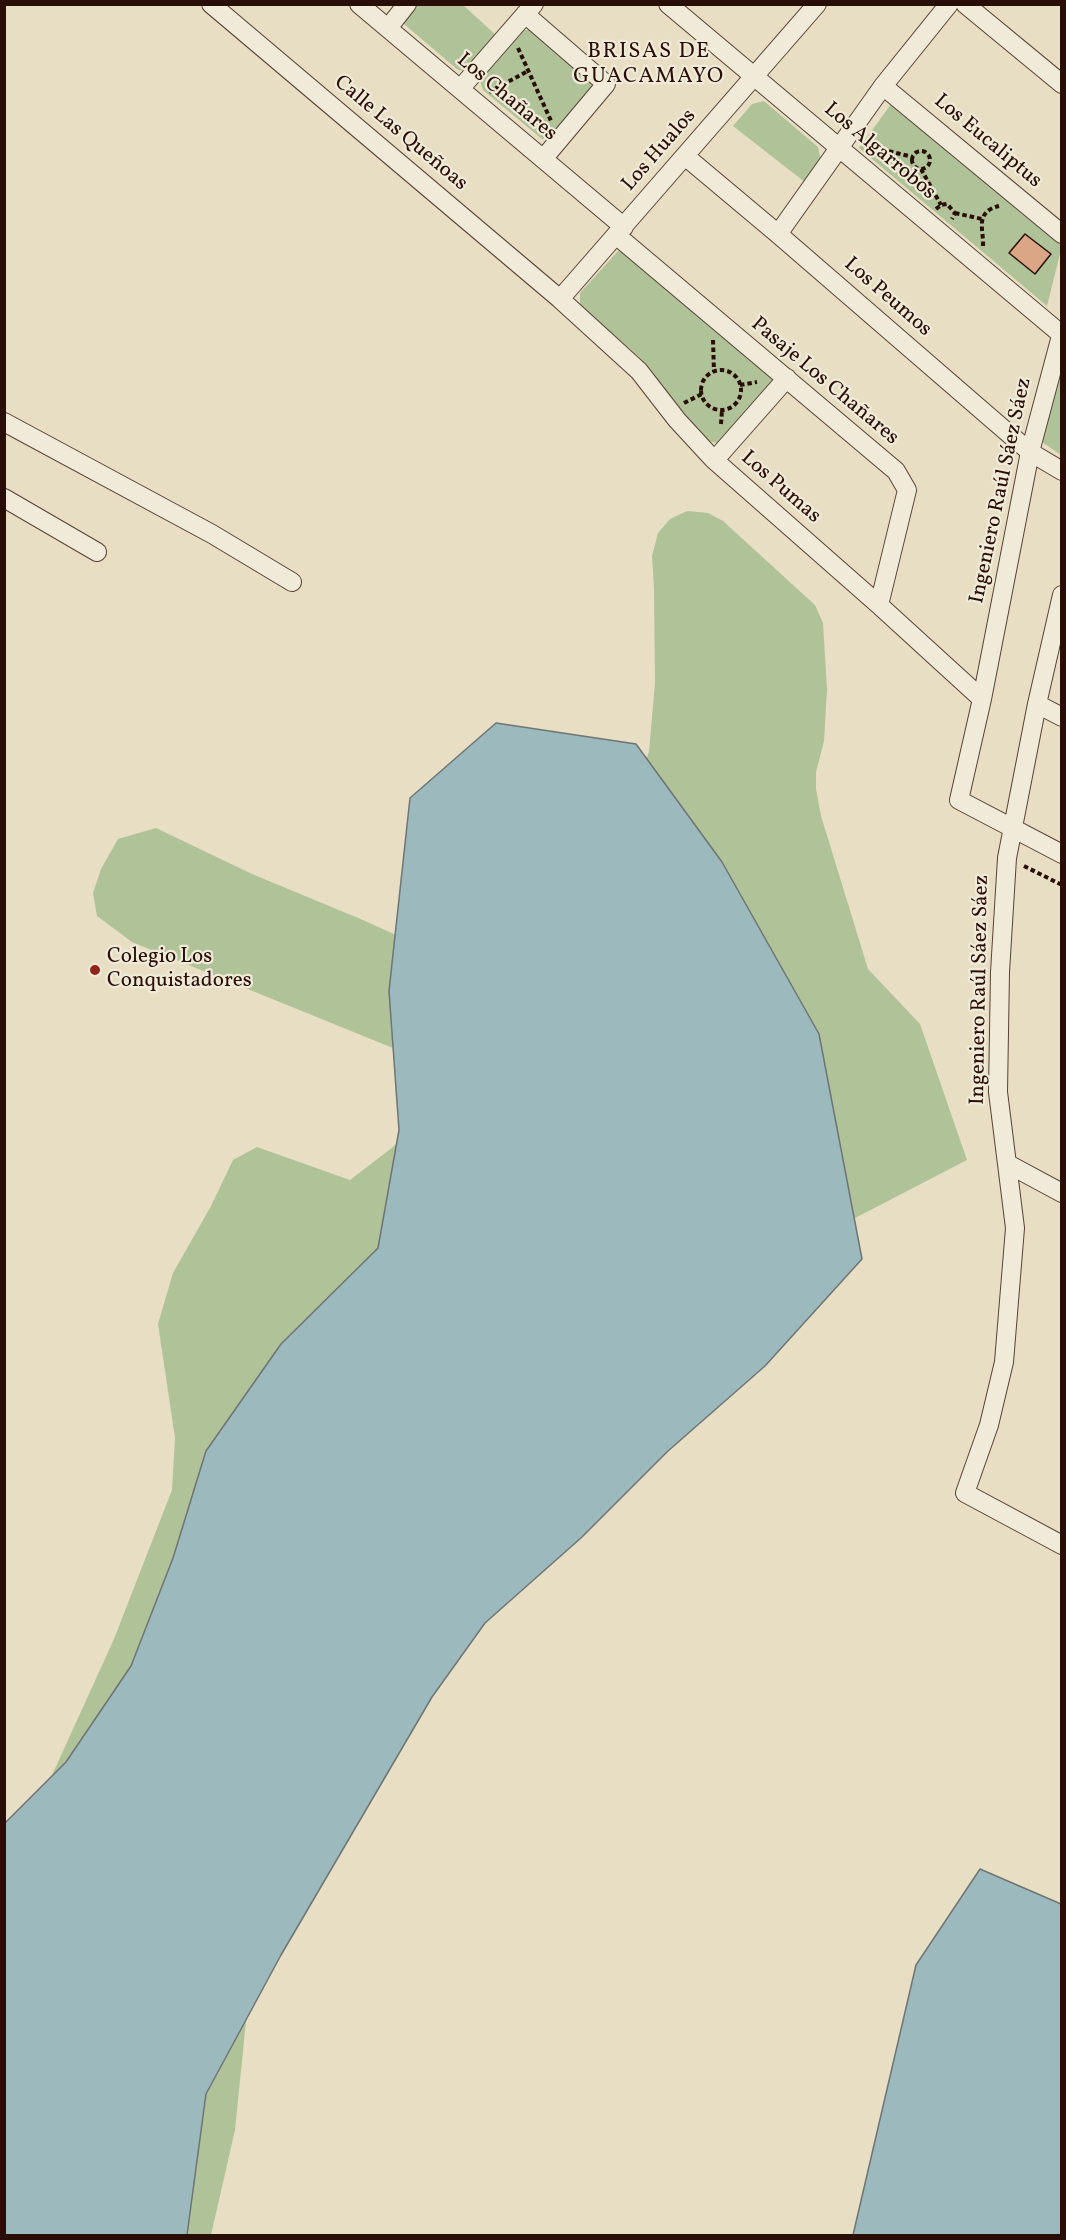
<!DOCTYPE html>
<meta charset="utf-8">
<style>
body{margin:0}
#map{position:relative;width:1066px;height:2240px;overflow:hidden;background:#e8dec3;font-family:Vollkorn,serif}
canvas{display:block}
.frame{position:absolute;inset:0;border:6px solid #280e06;pointer-events:none}
</style>
<div id="map">
<canvas width="1066" height="2240"></canvas>
<div class="frame"></div>
</div>
<script>
const ctx = document.querySelector('canvas').getContext('2d');
ctx.lineJoin = 'round';
function paint(path, color) { ctx.fillStyle = color; ctx.fill(path, 'evenodd'); }
function trace(path, color, width, dash) { ctx.strokeStyle = color; ctx.lineWidth = width; ctx.lineCap = dash ? 'butt' : 'round'; ctx.setLineDash(dash || []); ctx.stroke(path); }
function write(font, color, halo, rows, align = 'center') {
  ctx.font = font + ' Vollkorn,serif'; ctx.lineWidth = 4.5; ctx.setLineDash([]); ctx.textBaseline = 'middle'; ctx.strokeStyle = halo; ctx.fillStyle = color; for (const [text, x, y, turn = 0] of rows) {
    ctx.save(); ctx.translate(x, y); ctx.rotate((+turn || 0) * Math.PI / 180); ctx.textAlign = isNaN(turn) ? turn : align; if (halo) ctx.strokeText(text, 0, 0); ctx.fillText(text, 0, 0); ctx.restore();
  }
}
paint(new Path2D(`
 M413 5H463L497 36 467 71 458 70 404 24V16Z
 M532 29 590 78 593 89 550 137 542 139 483 90 479 78 518 31Z
 M764 101 818 147 821 161 806 183 733 126 752 104Z
 M892 103 1061 241V250L1047 306 859 148Z
 M618 251 627 253 773 375 774 383 717 443C688 441 665 385 647 365 627 344 602 326 580 307V293Z
 M1061 362V455L1042 442Z
 M687 511 708 513 723 521 815 605 823 623 827 689 824 741 816 772V789L821 816 868 969 920 1024 967 1160 832 1230 390 1580 289 1851 246 2021 235 2130 211 2235 5 2236 48 1784 114 1639 172 1490 175 1438 158 1324 173 1273 211 1206 233 1160 257 1147 350 1180 393 1147 416 1123 447 1070 132 942 97 916 93 893 101 869 118 839 156 828 252 874 363 920 446 958 631 798 649 752 655 683 654 589 652 556 658 533 670 519Z`), '#b0c298');
const water = new Path2D(`
 M496 723 636 744 722 862 819 1034 862 1259 765 1366 668 1451 582 1537 485 1623 432 1697 281 1955 206 2094 187 2235H5V1823L66 1762 131 1666 173 1558 206 1451 281 1344 378 1248 399 1130 389 991 410 798Z
 M980 1869 1061 1904V2235H853L916 1965Z`);
paint(water, '#9cb9be');
trace(water, '#6e7574', 1.5);
const building = new Path2D(`
 M1025 234 1051 254 1035 274 1009 253Z`);
paint(building, '#daa685');
trace(building, '#280e06', 1.5);
const minor = new Path2D(`
 M211 4 560 299 639 371 677 420 713 459 879 605 982 699
 M359 4 624 227
 M668 4 1061 334
 M965 4 1062 84
 M525 14 606 84 543 159
 M388 28 407 4
 M883 86 1062 234
 M460 89 534 4
 M685 156 778 234 1030 452 1062 471
 M778 234 883 86 949 4
 M616 235 896 471 907 490 879 605
 M560 299 817 4
 M1062 332 1030 452 982 699 959 800 1062 854
 M4 422 212 534 292 582
 M713 459 720 454 787 378
 M4 498 97 552
 M1062 595 1037 704 1007 858 1000 972 998 1092 1015 1228 1004 1362 989 1425 965 1493 1062 1545
 M1037 704 1062 717
 M1008 1164 1062 1193`);
trace(minor, '#584235', 20);
trace(new Path2D(`
 M518 48 552 123
 M489 92 528 71
 M867 146 913 157
 M912 160a9 9 0 1 1 18 0a9 9 0 1 1-18 0Z
 M921 169 941 205
 M936 209 941 205 947 204 955 213 952 219
 M955 213 982 219
 M983 246C984 230 974 212 999 206
 M713 340 714 372
 M701 390a20 20 0 1 1 40 0a20 20 0 1 1-40 0Z
 M740 385 757 382
 M684 403 702 394
 M721 424 722 410
 M1024 866 1062 885`), '#280e06', 4, [4.5, 3]);
trace(minor, '#f0ead8', 18);
for (const [x, y, r, color] of [
 [95,970,6,"#8f2418"]
]) { const dot = new Path2D(); dot.arc(x, y, r, 0, 2 * Math.PI); ctx.fillStyle = color; ctx.fill(dot); trace(dot, '#f0ead8', 2); }
write('21px', '#280e06', '#f0ead8', [
 ["Los Chañares",506,98,40],
 ["Calle Las Queñoas",400,134,40],
 ["Los Eucaliptus",987,142,40],
 ["Los Hualos",660,151,-49],
 ["Los Algarrobos",879,152,40],
 ["Los Peumos",887,298,41],
 ["Pasaje Los Chañares",824,382,40],
 ["Los Pumas",780,488,41],
 ["Ingeniero Raúl Sáez Sáez",1002,491,-78],
 ["Ingeniero Raúl Sáez Sáez",981,990,-89]
]);
write('21px', '#280e06', '#f0ead8', [
 ["Colegio Los",107,958],
 ["Conquistadores",107,982]
], 'left');
ctx.letterSpacing = '1.5px';
write('22px', '#280e06', '#f0ead8', [
 ["BRISAS DE",649,53],
 ["GUACAMAYO",649,78]
]);
ctx.letterSpacing = '0px';
</script>
